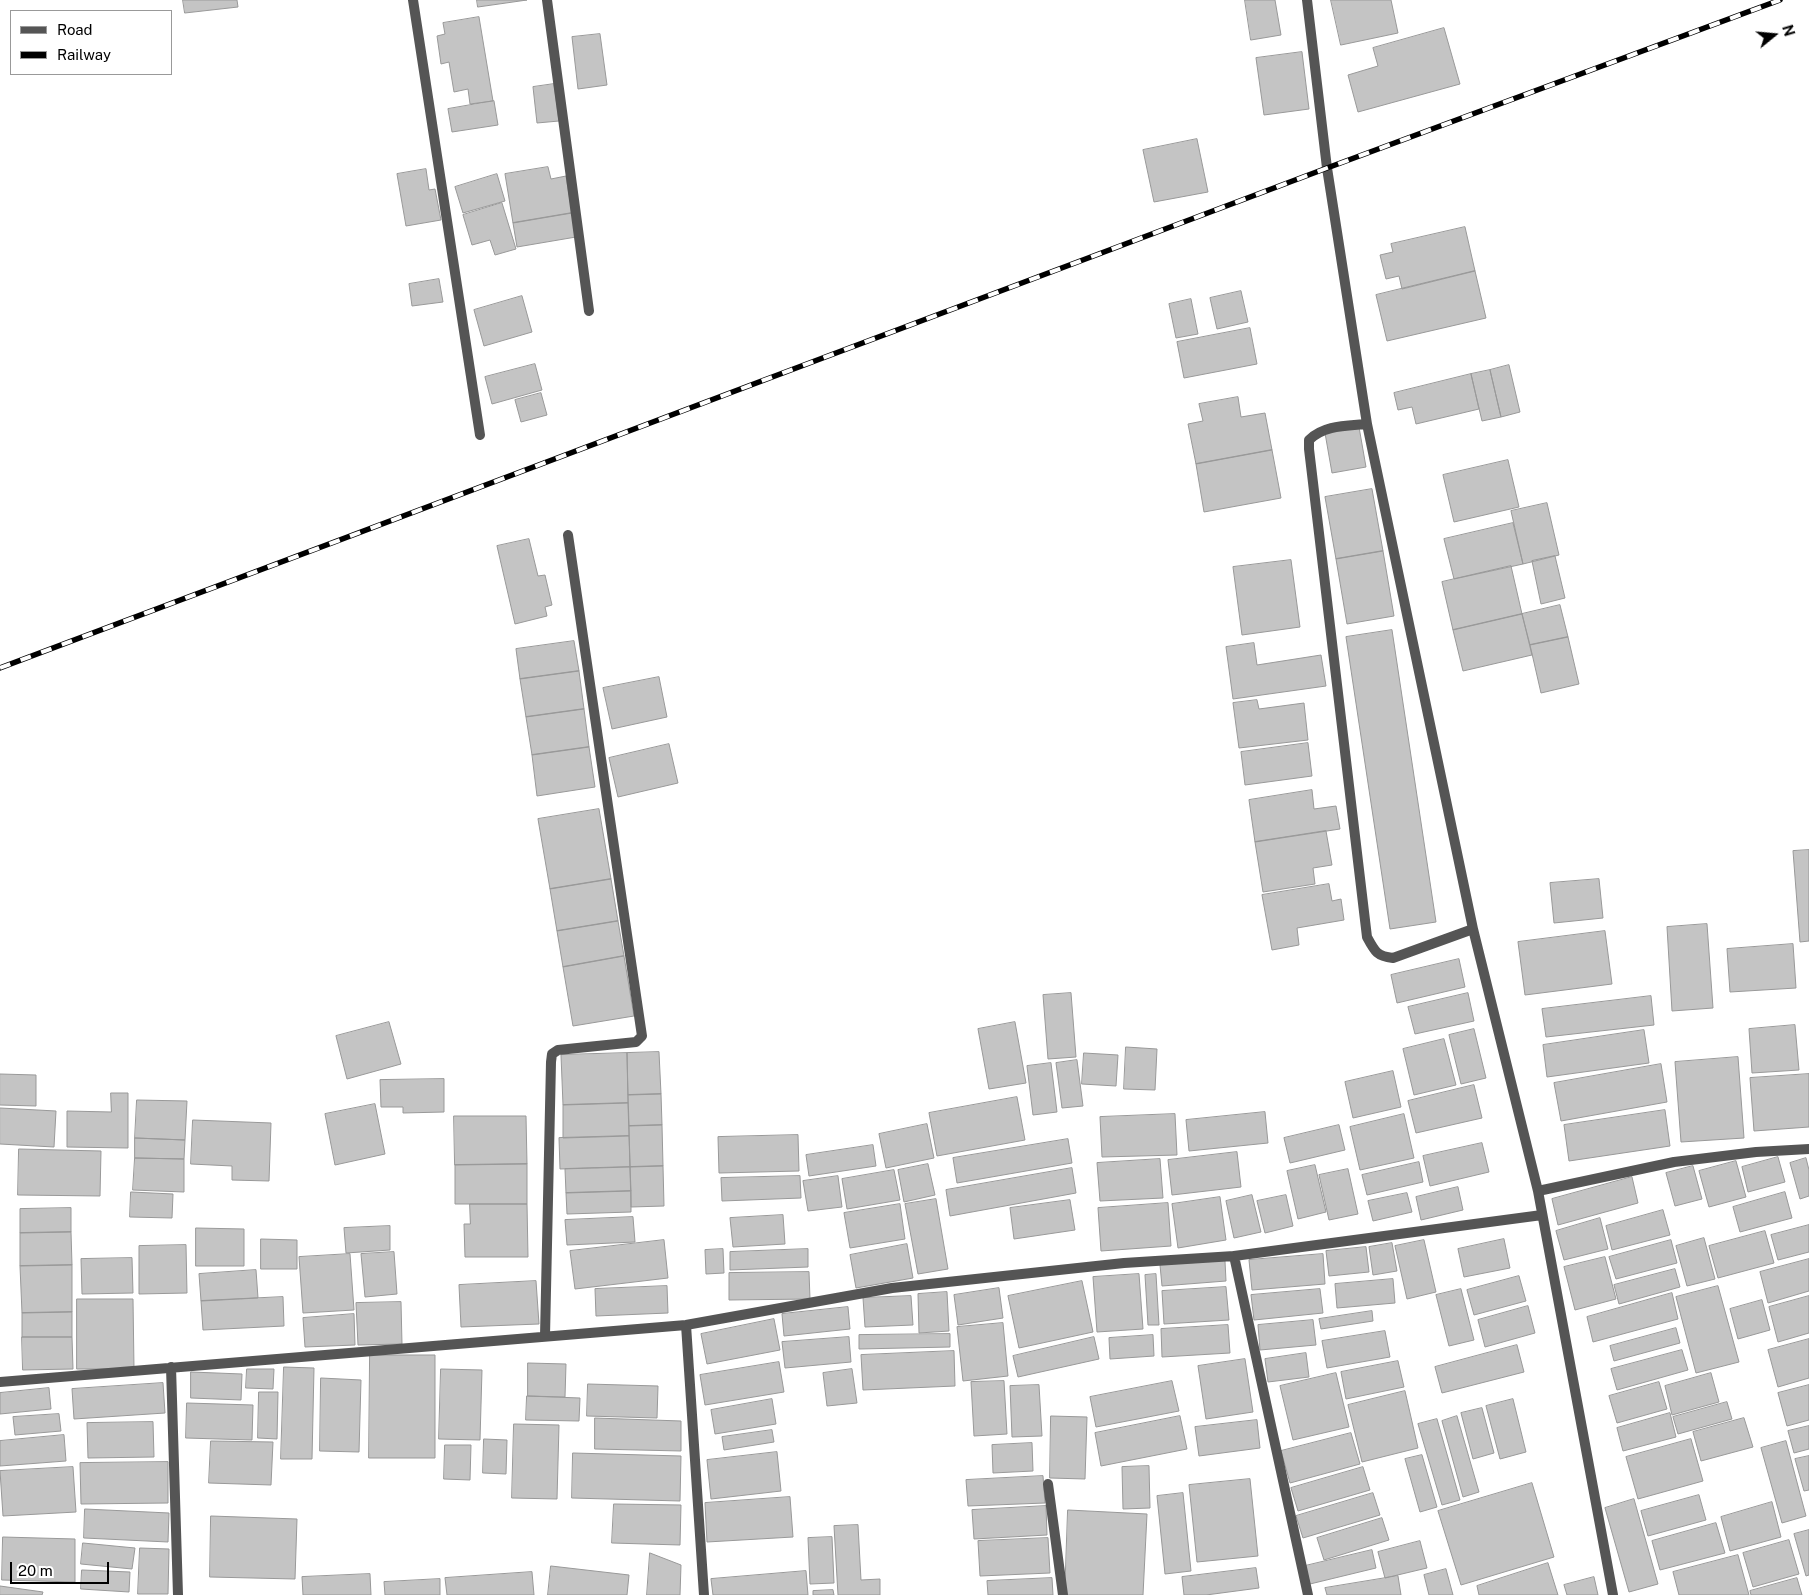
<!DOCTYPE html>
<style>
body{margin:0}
#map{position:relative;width:1809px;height:1595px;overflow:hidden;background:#fff;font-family:"Public Sans",sans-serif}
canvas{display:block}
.legend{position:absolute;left:10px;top:10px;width:162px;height:65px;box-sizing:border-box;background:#fff;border:1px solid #999;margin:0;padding:6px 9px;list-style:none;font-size:15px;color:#000}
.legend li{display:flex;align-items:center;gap:10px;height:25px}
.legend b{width:25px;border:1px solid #999}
.north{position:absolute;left:1749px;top:10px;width:50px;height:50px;-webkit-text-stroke:4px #fff;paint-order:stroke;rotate:73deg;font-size:14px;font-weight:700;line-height:20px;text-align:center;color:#000}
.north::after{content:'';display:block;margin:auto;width:18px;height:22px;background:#000;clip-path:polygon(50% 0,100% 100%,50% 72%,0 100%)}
.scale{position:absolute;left:10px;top:1562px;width:99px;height:22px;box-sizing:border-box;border:2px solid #000;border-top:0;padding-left:6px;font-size:15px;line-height:18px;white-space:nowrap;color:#000;-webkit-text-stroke:4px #fff;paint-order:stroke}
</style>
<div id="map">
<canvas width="1809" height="1595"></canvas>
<ul class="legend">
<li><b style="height:6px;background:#555"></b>Road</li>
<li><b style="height:6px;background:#000"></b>Railway</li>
</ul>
<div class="north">N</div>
<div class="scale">20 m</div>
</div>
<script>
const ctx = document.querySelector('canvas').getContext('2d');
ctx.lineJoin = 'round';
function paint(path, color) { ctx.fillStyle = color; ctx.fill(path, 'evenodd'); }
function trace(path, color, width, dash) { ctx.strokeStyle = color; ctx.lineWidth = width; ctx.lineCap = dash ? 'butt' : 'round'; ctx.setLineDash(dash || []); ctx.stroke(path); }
const building = new Path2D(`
 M183 0H237L238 7 185 13Z
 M477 0H527L478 7Z
 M1245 0H1275L1281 35 1251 40Z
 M1331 0H1391L1398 33 1341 45Z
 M479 17 493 101 470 104 468 89 454 92 449 62 441 64 437 36 445 34 443 23Z
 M1444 28 1460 84 1358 112 1348 75 1378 66 1373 48Z
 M600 34 607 85 578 89 572 37Z
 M1302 52 1309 109 1264 115 1256 58Z
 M554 84 559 121 537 123 533 87Z
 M494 101 498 125 452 132 448 109Z
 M1197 139 1208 192 1154 202 1143 150Z
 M548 167 551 179 566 176 572 213 513 223 505 174Z
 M426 169 429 190 435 189 441 220 406 226 397 174Z
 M497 174 505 201 463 213 455 187Z
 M502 203 516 249 495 255 490 240 472 245 463 215Z
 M572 213 576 237 517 247 513 223Z
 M1465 227 1475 271 1402 289 1399 276 1386 279 1380 255 1393 252 1391 244Z
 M1475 271 1486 318 1387 341 1376 295Z
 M439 279 443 302 412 306 409 284Z
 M1241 291 1248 322 1217 329 1210 298Z
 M522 296 532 332 484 346 474 310Z
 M1191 299 1198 334 1176 338 1169 304Z
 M1250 328 1257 364 1184 378 1177 342Z
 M535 364 542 390 492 404 485 377Z
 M1509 365 1520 412 1501 417 1490 370Z
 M1490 370 1501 417 1482 421 1471 374Z
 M1471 374 1479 409 1416 424 1412 407 1398 410 1394 393Z
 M541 393 547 415 521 422 515 400Z
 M1238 397 1241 417 1265 413 1272 450 1196 464 1188 424 1203 421 1199 404Z
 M1359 427 1366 467 1332 473 1325 433Z
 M1272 450 1281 498 1204 512 1196 464Z
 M1508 460 1519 507 1454 522 1443 475Z
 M1372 489 1383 551 1336 559 1325 497Z
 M1547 503 1559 555 1523 564 1511 511Z
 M1513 523 1523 564 1454 579 1444 539Z
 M529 539 538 576 545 575 552 605 545 607 547 616 515 624 497 546Z
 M1383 551 1394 616 1347 624 1336 559Z
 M1555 556 1565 598 1541 604 1532 561Z
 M1291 560 1300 627 1242 635 1233 567Z
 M1511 566 1522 614 1453 630 1442 582Z
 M1560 605 1568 637 1530 645 1522 614Z
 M1522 614 1532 655 1463 671 1453 630Z
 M1392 630 1436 922 1390 929 1346 637Z
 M1568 637 1579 684 1541 693 1530 645Z
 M574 641 579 671 520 679 516 649Z
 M1254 643 1257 665 1321 655 1326 686 1233 699 1226 647Z
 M579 671 584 709 526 717 520 679Z
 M659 677 667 717 612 729 603 688Z
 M1257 700 1259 709 1304 703 1308 740 1239 748 1233 703Z
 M584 709 589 747 532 755 526 717Z
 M1308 743 1312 776 1245 785 1241 752Z
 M669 744 678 783 618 797 609 758Z
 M589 747 595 787 537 796 532 755Z
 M1312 790 1314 809 1336 806 1340 829 1255 842 1249 800Z
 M599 809 611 879 550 889 538 819Z
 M1326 831 1332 865 1313 868 1315 884 1263 892 1255 842Z
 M1809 850V941L1800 942 1793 851Z
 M611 879 618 921 557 931 550 889Z
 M1599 879 1603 918 1554 923 1550 883Z
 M1329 884 1332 901 1341 899 1344 920 1297 928 1299 945 1272 950 1262 895Z
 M618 921 624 956 563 967 557 931Z
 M1707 924 1713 1008 1672 1011 1667 927Z
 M1605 931 1612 984 1525 995 1518 942Z
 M1793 944 1796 988 1730 992 1727 949Z
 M624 956 634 1016 573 1026 563 967Z
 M1459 959 1465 987 1397 1003 1391 975Z
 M1071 993 1076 1057 1048 1059 1043 995Z
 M1468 993 1474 1021 1415 1034 1408 1007Z
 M1651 996 1654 1025 1546 1037 1542 1009Z
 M389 1022 401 1064 347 1079 336 1036Z
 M1015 1022 1026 1083 989 1089 978 1029Z
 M1795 1025 1799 1070 1752 1073 1749 1029Z
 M1474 1029 1486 1078 1461 1084 1449 1035Z
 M1644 1030 1649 1063 1547 1077 1543 1045Z
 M1444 1039 1456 1085 1414 1095 1403 1049Z
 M1126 1047 1157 1049 1155 1090 1124 1089Z
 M659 1052 661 1094 628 1095 627 1053Z
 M627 1053 628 1103 563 1105 561 1055Z
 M1084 1053 1118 1055 1116 1086 1082 1084Z
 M1738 1057 1744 1138 1681 1142 1675 1062Z
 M1077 1060 1083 1106 1062 1108 1056 1063Z
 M1051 1063 1057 1112 1033 1115 1027 1066Z
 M1661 1064 1667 1102 1561 1121 1554 1083Z
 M1393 1071 1401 1107 1353 1118 1345 1082Z
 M0 1074 36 1075V1106L0 1105Z
 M1809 1074V1127L1754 1131 1750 1078Z
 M444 1079V1112L403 1113V1107H381L380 1080Z
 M1474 1085 1482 1118 1416 1133 1408 1101Z
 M111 1093H128V1148L67 1147V1111L111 1112Z
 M661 1094 662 1125 629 1126 628 1095Z
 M1017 1097 1025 1140 937 1156 929 1113Z
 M137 1100 187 1101 185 1140 135 1138Z
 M628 1103 629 1136 563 1138V1105Z
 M375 1104 385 1154 335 1165 325 1114Z
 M0 1108 56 1111 54 1147 0 1144Z
 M1665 1110 1670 1146 1569 1161 1564 1125Z
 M1265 1112 1268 1143 1189 1151 1186 1120Z
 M1175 1114 1177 1155 1102 1157 1100 1117Z
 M1404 1114 1414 1158 1360 1170 1350 1127Z
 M454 1116H526L527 1164 455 1165Z
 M193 1120 271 1123 269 1181 232 1180V1166L191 1164Z
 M927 1124 934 1158 886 1168 879 1134Z
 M662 1125 663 1166 630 1167 629 1126Z
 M1339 1125 1345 1150 1290 1163 1284 1138Z
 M798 1135 799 1171 719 1173 718 1137Z
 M629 1136 630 1167 560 1169 559 1138Z
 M135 1138 185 1140 184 1159 135 1158Z
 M1068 1139 1072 1163 957 1183 953 1158Z
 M1482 1143 1489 1172 1430 1186 1423 1156Z
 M873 1145 876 1166 809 1176 806 1155Z
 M19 1149 101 1151 100 1196 18 1195Z
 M1237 1152 1241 1187 1172 1195 1168 1160Z
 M1778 1157 1785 1182 1748 1192 1742 1167Z
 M135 1158 184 1159V1192L133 1190Z
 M1806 1158 1809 1170V1196L1800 1199 1790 1163Z
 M1160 1159 1163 1198 1100 1201 1097 1163Z
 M1736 1161 1746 1197 1709 1207 1699 1171Z
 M1419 1162 1423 1182 1367 1195 1362 1175Z
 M527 1164V1204H455V1165Z
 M928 1164 935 1195 904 1202 898 1170Z
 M1315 1165 1326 1212 1298 1219 1287 1171Z
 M663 1166 664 1206 631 1207 630 1167Z
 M1693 1166 1702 1199 1675 1206 1666 1173Z
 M630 1167 631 1191 566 1193 565 1169Z
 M1072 1168 1076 1193 950 1216 946 1190Z
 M1348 1169 1358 1214 1329 1220 1319 1175Z
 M894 1170 900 1200 847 1209 842 1179Z
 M800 1176 801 1198 722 1201 721 1178Z
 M838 1176 842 1207 808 1211 803 1181Z
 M1632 1177 1638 1203 1558 1225 1552 1199Z
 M1458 1187 1463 1210 1421 1220 1416 1197Z
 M631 1191V1212L567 1214 566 1193Z
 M131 1192 173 1194 172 1218 130 1217Z
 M1785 1192 1792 1218 1740 1232 1733 1207Z
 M1407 1193 1412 1212 1373 1221 1368 1201Z
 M1252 1195 1261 1232 1234 1238 1226 1201Z
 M1286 1195 1293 1226 1265 1233 1257 1201Z
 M1220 1197 1226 1240 1178 1248 1172 1204Z
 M936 1199 948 1269 918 1274 905 1204Z
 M1070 1200 1075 1230 1014 1239 1010 1208Z
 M1168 1203 1171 1246 1101 1251 1098 1208Z
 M470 1204H527L528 1257H465L464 1224H470Z
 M900 1204 905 1239 850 1248 844 1213Z
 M71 1208V1232L20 1233V1209Z
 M1663 1210 1670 1235 1612 1250 1606 1226Z
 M783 1215 785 1244 733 1247 730 1218Z
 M633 1217 635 1242 567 1245 565 1220Z
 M1600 1218 1608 1249 1564 1260 1556 1231Z
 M1809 1225V1252L1778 1260 1771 1235Z
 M390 1226V1250L346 1253 344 1228Z
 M196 1228 244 1229V1266H196Z
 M1765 1231 1774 1263 1718 1278 1709 1246Z
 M71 1232 72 1265 20 1266V1233Z
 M1704 1238 1715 1279 1687 1286 1676 1246Z
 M261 1239 297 1240V1269H261Z
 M1504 1239 1510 1268 1464 1277 1458 1249Z
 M664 1240 668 1278 575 1289 570 1251Z
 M1424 1240 1436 1292 1407 1299 1395 1246Z
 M1671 1240 1677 1263 1616 1279 1609 1257Z
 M1392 1243 1397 1271 1373 1275 1369 1247Z
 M907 1244 913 1278 856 1288 850 1255Z
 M186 1245 187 1293 139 1294V1246Z
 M1366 1247 1369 1272 1329 1276 1326 1251Z
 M723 1249 724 1273 706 1274 705 1250Z
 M808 1249V1267L730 1270V1252Z
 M394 1252 397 1294 365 1297 361 1254Z
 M350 1254 354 1310 303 1313 299 1257Z
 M1323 1254 1325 1284 1252 1290 1249 1260Z
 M1605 1257 1616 1299 1575 1310 1564 1267Z
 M132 1258 133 1293 82 1294 81 1259Z
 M1809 1259V1291L1768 1303 1760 1272Z
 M1225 1261 1226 1281 1162 1286 1160 1265Z
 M72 1265V1312L22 1313 20 1266Z
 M1675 1269 1680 1287 1619 1304 1614 1285Z
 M256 1270 258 1298 201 1301 199 1274Z
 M809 1272 810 1299 729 1300V1273Z
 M1139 1274 1143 1329 1097 1332 1093 1277Z
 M1156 1274 1159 1325H1148L1145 1275Z
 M1519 1276 1526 1301 1474 1315 1467 1290Z
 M1393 1279 1395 1303 1337 1308 1335 1284Z
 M536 1281 539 1324 461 1327 459 1285Z
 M1082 1281 1093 1332 1019 1348 1008 1296Z
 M667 1286 668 1313 596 1316 595 1289Z
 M1718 1286 1739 1362 1696 1373 1676 1297Z
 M1226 1287 1229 1320 1164 1324 1162 1291Z
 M999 1288 1003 1318 958 1325 954 1295Z
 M1320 1289 1323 1313 1254 1320 1251 1295Z
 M1461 1289 1474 1340 1449 1346 1436 1295Z
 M947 1292 949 1331 919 1333 918 1294Z
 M1672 1293 1678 1319 1593 1342 1587 1317Z
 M911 1296 913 1325 865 1327 863 1298Z
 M1809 1296V1333L1778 1342 1769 1307Z
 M283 1297 284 1326 203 1330 201 1301Z
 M77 1299H133L134 1369H77Z
 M1762 1300 1770 1330 1738 1339 1730 1309Z
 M401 1302 402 1344 358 1345 356 1303Z
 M1528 1306 1535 1333 1485 1347 1478 1320Z
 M848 1307 850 1329 784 1336 782 1314Z
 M1372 1311 1373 1321 1321 1329 1319 1319Z
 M72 1312V1337H22V1313Z
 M354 1314 355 1345 305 1347 303 1318Z
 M774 1319 780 1350 707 1364 701 1334Z
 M1313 1320 1316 1345 1260 1350 1258 1325Z
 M1003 1323 1008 1376 963 1381 957 1327Z
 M1228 1325 1230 1353 1162 1357 1161 1329Z
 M1676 1328 1680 1343 1614 1361 1610 1346Z
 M1385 1331 1390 1357 1327 1368 1322 1341Z
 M950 1334V1347L859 1349V1335Z
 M1153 1335 1154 1356 1110 1359 1109 1338Z
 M22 1337H72L73 1369 23 1370Z
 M849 1337 851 1362 785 1368 782 1342Z
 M1094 1337 1099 1359 1018 1377 1013 1356Z
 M1809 1339V1378L1778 1387 1768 1350Z
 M1517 1345 1524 1372 1442 1393 1435 1367Z
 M1682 1350 1688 1370 1617 1390 1611 1369Z
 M954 1351 955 1386 863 1390 861 1355Z
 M1306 1353 1309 1377 1268 1382 1265 1359Z
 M370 1355H435V1458H369Z
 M1245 1359 1253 1412 1206 1419 1198 1366Z
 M1398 1361 1404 1387 1346 1399 1341 1372Z
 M779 1362 784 1392 705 1405 700 1375Z
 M528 1363 566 1364 565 1397 528 1396Z
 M284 1367 314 1368 312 1459H281Z
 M247 1369H274L273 1389 246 1388Z
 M441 1369 482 1370 480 1440 439 1439Z
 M852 1369 857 1403 827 1406 823 1373Z
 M191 1372 242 1374 241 1400 191 1398Z
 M1336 1373 1349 1427 1293 1440 1280 1386Z
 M1711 1373 1719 1402 1672 1415 1665 1386Z
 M321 1378 361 1380 359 1452 320 1451Z
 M1004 1381 1007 1434 974 1436 971 1382Z
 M1172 1381 1179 1411 1096 1427 1090 1397Z
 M1659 1382 1667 1409 1617 1423 1609 1396Z
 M163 1383 165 1413 74 1419 72 1389Z
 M588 1384 658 1386 657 1418 587 1416Z
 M1039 1385 1042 1436 1012 1437 1010 1386Z
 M1809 1385V1420L1787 1426 1778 1393Z
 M49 1388 51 1409 0 1414V1393Z
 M1405 1391 1418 1448 1362 1462 1348 1405Z
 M259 1392H278L277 1439 258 1438Z
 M527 1396 580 1398 579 1421 526 1420Z
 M772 1399 776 1424 715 1434 711 1410Z
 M1513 1399 1526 1452 1500 1459 1486 1406Z
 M1727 1402 1732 1419 1678 1434 1673 1417Z
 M187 1403 253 1405 252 1440 186 1438Z
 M1482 1408 1494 1453 1473 1459 1461 1413Z
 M1670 1413 1676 1437 1623 1451 1617 1428Z
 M59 1414 61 1431 15 1435 13 1417Z
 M1051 1416 1087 1417 1085 1479 1050 1478Z
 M1180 1416 1187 1449 1101 1466 1095 1433Z
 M1457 1416 1479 1492 1463 1497 1442 1421Z
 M595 1418 681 1421V1451L595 1449Z
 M1744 1418 1753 1447 1701 1461 1693 1432Z
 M1437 1419 1460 1500 1442 1505 1418 1424Z
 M1257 1420 1260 1448 1199 1456 1195 1427Z
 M153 1422 154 1457 88 1458 87 1423Z
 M514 1424 559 1425 557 1499 512 1498Z
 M1809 1426V1449L1794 1453 1788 1431Z
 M772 1430 774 1442 724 1450 722 1437Z
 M1351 1433 1360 1464 1290 1483 1281 1451Z
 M64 1435 66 1461 0 1466V1441Z
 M484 1439 507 1440 506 1474 483 1473Z
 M1691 1439 1703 1481 1638 1499 1626 1457Z
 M211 1441 273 1442 271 1485 209 1483Z
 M1786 1441 1806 1516 1782 1523 1761 1448Z
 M1032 1443 1033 1471 993 1473 992 1445Z
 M445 1445H471L470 1480 444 1479Z
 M777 1452 781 1491 711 1499 707 1460Z
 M573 1453 681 1456 680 1501 572 1498Z
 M1422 1455 1437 1507 1420 1512 1405 1459Z
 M1809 1456V1490L1804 1491 1795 1459Z
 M168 1462V1503L81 1504 80 1463Z
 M1149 1466 1150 1508 1123 1509 1122 1467Z
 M73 1467 76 1512 3 1516 0 1471Z
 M1363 1467 1370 1490 1298 1511 1291 1488Z
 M1043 1476 1045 1503 968 1506 966 1480Z
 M1250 1479 1258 1556 1197 1562 1189 1485Z
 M1532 1483 1554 1557 1461 1585 1438 1511Z
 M1183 1493 1191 1571 1165 1574 1157 1496Z
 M1373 1493 1380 1515 1303 1538 1296 1516Z
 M1699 1495 1706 1520 1648 1536 1641 1511Z
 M790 1497 793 1537 707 1542 705 1503Z
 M1634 1499 1658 1584 1629 1592 1605 1508Z
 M1772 1502 1781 1537 1730 1551 1721 1517Z
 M614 1504 681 1505 680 1545 612 1543Z
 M1046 1506 1047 1535 974 1539 972 1510Z
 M85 1509 169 1513 168 1542 84 1538Z
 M1068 1510 1147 1514 1143 1595H1065Z
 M211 1516 297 1519 295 1579 210 1577Z
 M1382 1518 1389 1540 1324 1560 1317 1538Z
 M1716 1523 1725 1553 1660 1570 1652 1541Z
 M858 1525 861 1580 880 1579V1595H838L834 1526Z
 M1809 1530V1575L1806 1576 1794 1534Z
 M3 1537 75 1539V1582L2 1580Z
 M832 1537 834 1583 810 1584 808 1538Z
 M1048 1538 1050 1573 980 1576 978 1541Z
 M1789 1540 1799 1574 1753 1587 1743 1553Z
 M1420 1541 1427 1568 1385 1578 1378 1552Z
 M83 1543 135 1548 132 1569 81 1564Z
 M140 1548 169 1549 168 1594H138Z
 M1372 1550 1376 1568 1310 1584 1305 1566Z
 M650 1553 681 1565 680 1595H647Z
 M1738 1555 1749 1595H1679L1673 1572Z
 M1548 1563 1558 1595H1479L1477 1586Z
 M551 1566 629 1575 627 1595H548Z
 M1256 1568 1259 1588 1206 1595H1184L1182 1577Z
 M1446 1569 1453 1595H1429L1424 1575Z
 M82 1570 130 1572 129 1592 81 1589Z
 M806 1571 808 1595H713L711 1579Z
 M532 1572 534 1595H447L445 1578Z
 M370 1574 371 1595H303L302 1577Z
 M1398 1576 1401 1595H1327L1325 1588Z
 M1594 1577 1598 1595H1567L1564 1585Z
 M1052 1578 1053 1595H988L987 1581Z
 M1797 1578 1802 1595H1751L1750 1591Z
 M440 1579V1595H385L384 1582Z
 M0 1586 43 1592 42 1595H0Z
 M833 1590 834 1595H813V1591Z`);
paint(building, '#c4c4c4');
trace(building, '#999', 1);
trace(new Path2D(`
 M413 0 480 435
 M547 0 589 311
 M1307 0 1327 168 1367 424 1473 929 1538 1191 1613 1595
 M1367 424C1346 426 1324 425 1309 440V449L1367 937C1375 952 1377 956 1393 958L1473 929
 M1538 1191 1674 1162 1756 1152 1809 1149
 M1234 1256 1308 1595
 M686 1325 704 1595
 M545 1336 551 1062 552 1054 558 1050 636 1042 642 1036 568 535
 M171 1367 178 1595
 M0 1382 686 1325 892 1288 1124 1263 1234 1256 1542 1215
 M1048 1484 1063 1595`), '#555', 10);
const rail = new Path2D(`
 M0 668 1327 168 1780 0`);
trace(rail, '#000', 5.5);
trace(rail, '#fff', 4, [11]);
</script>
